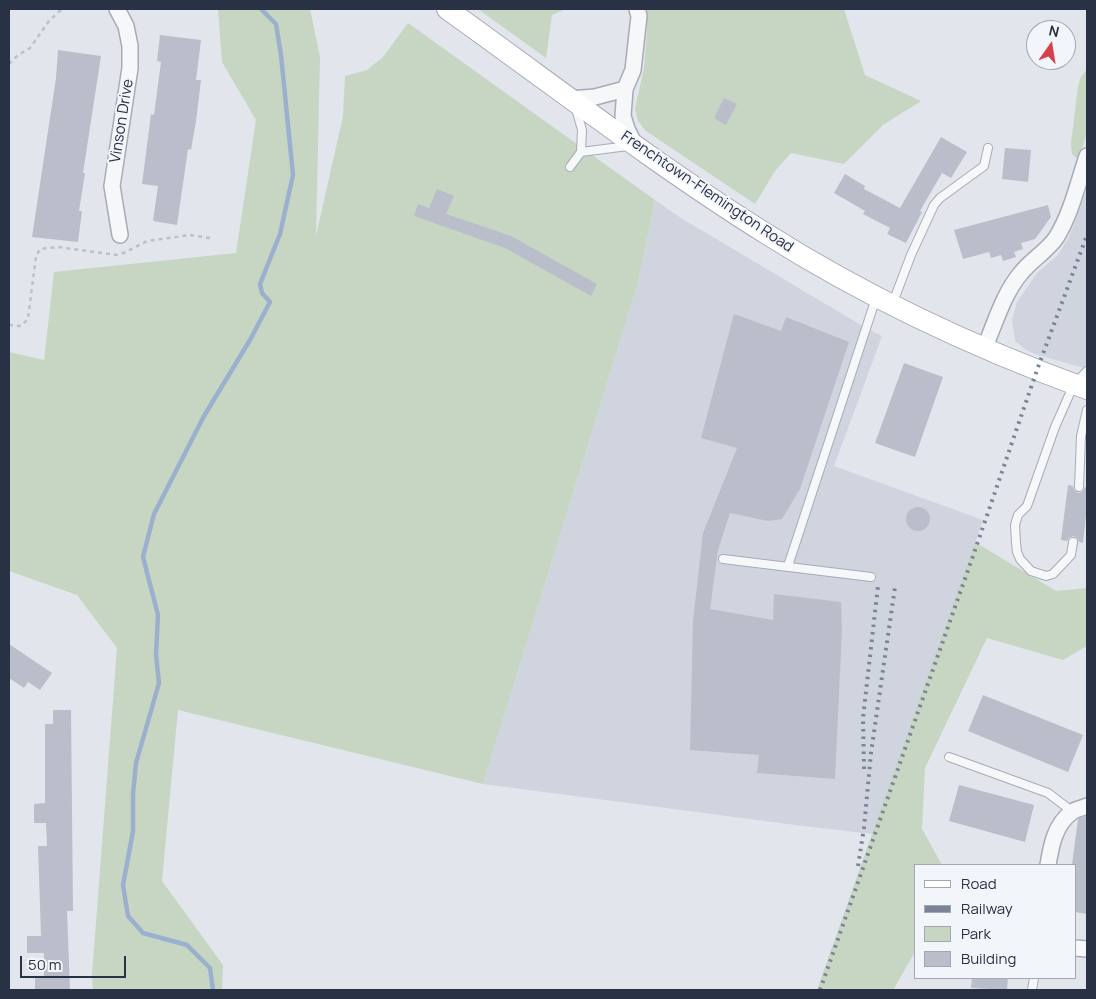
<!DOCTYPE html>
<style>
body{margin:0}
#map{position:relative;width:1096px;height:999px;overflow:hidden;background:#e2e5ec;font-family:Manrope,sans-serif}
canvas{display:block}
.frame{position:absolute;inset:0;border:10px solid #293145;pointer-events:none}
.legend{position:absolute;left:914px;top:864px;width:162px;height:115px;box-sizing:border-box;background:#f2f5f9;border:1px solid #a2a7b1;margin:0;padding:6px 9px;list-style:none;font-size:15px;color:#293145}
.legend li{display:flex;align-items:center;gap:10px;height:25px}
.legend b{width:25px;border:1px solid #a2a7b1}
.north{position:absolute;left:1026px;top:20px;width:50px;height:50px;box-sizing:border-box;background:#f2f5f9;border:1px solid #a2a7b1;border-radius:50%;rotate:13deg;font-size:14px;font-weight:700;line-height:20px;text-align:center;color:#293145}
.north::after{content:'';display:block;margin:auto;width:18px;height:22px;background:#d8404c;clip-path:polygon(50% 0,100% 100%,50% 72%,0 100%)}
.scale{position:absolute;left:20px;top:956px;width:106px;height:22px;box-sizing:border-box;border:2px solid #293145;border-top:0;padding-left:6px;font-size:15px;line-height:18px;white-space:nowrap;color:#293145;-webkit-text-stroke:4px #f2f5f9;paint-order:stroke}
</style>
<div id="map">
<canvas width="1096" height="999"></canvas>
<div class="frame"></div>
<ul class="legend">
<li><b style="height:6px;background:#fff"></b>Road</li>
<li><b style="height:6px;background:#7b8396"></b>Railway</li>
<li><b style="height:14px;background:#c6d6c3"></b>Park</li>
<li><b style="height:14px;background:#b9beca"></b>Building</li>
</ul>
<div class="north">N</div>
<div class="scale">50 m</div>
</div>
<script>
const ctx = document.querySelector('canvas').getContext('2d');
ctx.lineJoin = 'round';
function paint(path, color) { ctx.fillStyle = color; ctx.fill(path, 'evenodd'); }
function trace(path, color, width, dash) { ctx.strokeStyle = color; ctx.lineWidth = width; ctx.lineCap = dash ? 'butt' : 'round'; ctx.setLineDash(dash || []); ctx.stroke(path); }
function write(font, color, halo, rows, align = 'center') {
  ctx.font = font + ' Manrope,sans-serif'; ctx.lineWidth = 4; ctx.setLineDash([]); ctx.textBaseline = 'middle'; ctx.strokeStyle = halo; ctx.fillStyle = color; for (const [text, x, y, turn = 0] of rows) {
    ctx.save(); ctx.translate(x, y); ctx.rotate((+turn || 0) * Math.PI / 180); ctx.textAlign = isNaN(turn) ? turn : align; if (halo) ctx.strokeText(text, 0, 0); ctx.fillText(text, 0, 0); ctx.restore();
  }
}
paint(new Path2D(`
 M1087 190V369L1035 354 1026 350 1015 341 1012 320 1017 302 1037 273 1058 255 1069 237Z
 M655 200 681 218 866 328 882 336 834 466 983 520 873 834 803 826 483 784 638 283Z`), '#d0d4de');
paint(new Path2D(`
 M218 9H310L320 57 316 236 343 116 345 76 367 70 383 57 408 23 655 200 638 283 483 784 178 710 162 881 223 965 222 990H93L92 975 117 648 77 595 9 571V352L44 360 54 272 236 253 256 120 222 62Z
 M478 9H566L552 15 546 58Z
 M643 9H844L865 75 921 101 883 125 844 164 791 153 775 171 755 204 646 131 638 121 635 109 644 68 647 31Z
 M1087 69V133L1079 157 1076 158 1072 154 1071 144 1078 86 1081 77Z
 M975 542 1056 591 1087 588V646L1063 660 987 638 925 768 922 829 942 865H915V952L893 990H817Z`), '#c6d6c3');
trace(new Path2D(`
 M213 990 210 968 187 945 143 933 128 916 123 885 133 831V794L136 763 159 683 156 655 158 615 143 557 154 514 204 416 250 340 270 302 262 293 260 284 280 234 293 175 281 55 276 24 261 9`), '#9bb0ce', 4.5);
paint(new Path2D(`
 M160 35 201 40 196 80H201L196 121 191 150 188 149 177 225 153 221 158 186 142 184 151 114 154 115 161 62 157 61Z
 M58 50 101 56 83 173H85L79 211H82L78 242 32 237 56 78Z
 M724 98 737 104 726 125 714 118Z
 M941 137 967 152 951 178 942 173 920 211 922 212 906 243 887 234 890 228 863 214 865 211 834 193 845 174 865 186 864 189 900 208Z
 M1005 148 1031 150 1028 182 1002 179Z
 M437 189 454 196 446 214 511 236 597 284 591 296 505 248 414 216 418 204 429 208Z
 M1048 205 1051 217 1035 239 1021 243 1023 249 1014 252 1016 257 1003 261 1001 255 991 258 989 252 963 259 954 230Z
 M734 314 781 331 786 317 849 342 800 489 782 519 768 521 730 513 718 550 710 609 773 620 774 594 841 602 842 629 835 779 757 773 759 755 690 750 693 621 703 533 737 448 701 438Z
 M904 363 943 377 915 457 875 443Z
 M1068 485 1073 486 1074 490 1078 493 1082 492 1085 487 1087 488V507L1083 543 1079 542 1077 538 1073 536 1069 538 1067 541 1061 540Z
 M906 519a12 12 0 1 1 24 0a12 12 0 1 1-24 0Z
 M9 644 52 673 40 690 28 682 24 688 9 678Z
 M983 695 1083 735 1068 772 968 731Z
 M53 710H71L73 911H67L70 990H35V977H44V953H27V936H41L38 846H47L46 823H34V804L45 803V724H53Z
 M959 785 1034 805 1025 842 949 821Z
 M1087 816V914L1075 912V865H1072L1078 819Z
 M972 978H1008L1007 990 971 988Z`), '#b9beca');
const lane = new Path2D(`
 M581 152 628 146
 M570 167 581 152 582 130 576 109
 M892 305 911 255 934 205 940 198 984 166 988 148
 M1079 487 1081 436 1087 410
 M1073 542 1071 555 1053 574 1046 576 1031 571 1020 559 1017 552 1016 543 1015 525 1018 515 1027 506 1055 427 1074 384 1087 371
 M723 559 871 577
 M788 566 876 298
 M949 757 1048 793 1073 812
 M1032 990 1034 978`);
const street = new Path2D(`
 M117 9 126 26 130 46V68L112 186 120 235
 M570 99 595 97 625 89
 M635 145 627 129 623 116 625 89 633 70 639 16 637 9
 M984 349C995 324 1003 294 1021 273 1031 260 1046 252 1056 238 1071 214 1078 183 1087 156
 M1048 865C1051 846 1055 824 1072 812 1076 809 1083 808 1087 806
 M1075 948 1087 949`);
const secondary = new Path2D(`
 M447 9C552 84 655 164 765 233 866 297 975 348 1087 389`);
trace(lane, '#a7abb7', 10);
trace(street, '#a7abb7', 18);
trace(secondary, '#a7abb7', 22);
trace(new Path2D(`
 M9 64 18 55 30 48 49 21 62 9
 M9 325 21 326 28 319 36 256 40 249 58 247 117 255 126 252 147 241 190 235 210 238`), '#bdc0c7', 2.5, [4, 4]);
trace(lane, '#f6f7f9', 8);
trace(street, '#f6f7f9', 15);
trace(secondary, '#fff', 20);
trace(new Path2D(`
 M864 769 863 718 878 586
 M858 866 864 828 871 753 895 587
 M820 990 973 556 1037 370 1087 235`), '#7b8396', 4, [2.5, 5]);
write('15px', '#293145', '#f2f5f9', [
 ["Vinson Drive",122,121,-81],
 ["Frenchtown-Flemington Road",707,192,34]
]);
</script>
